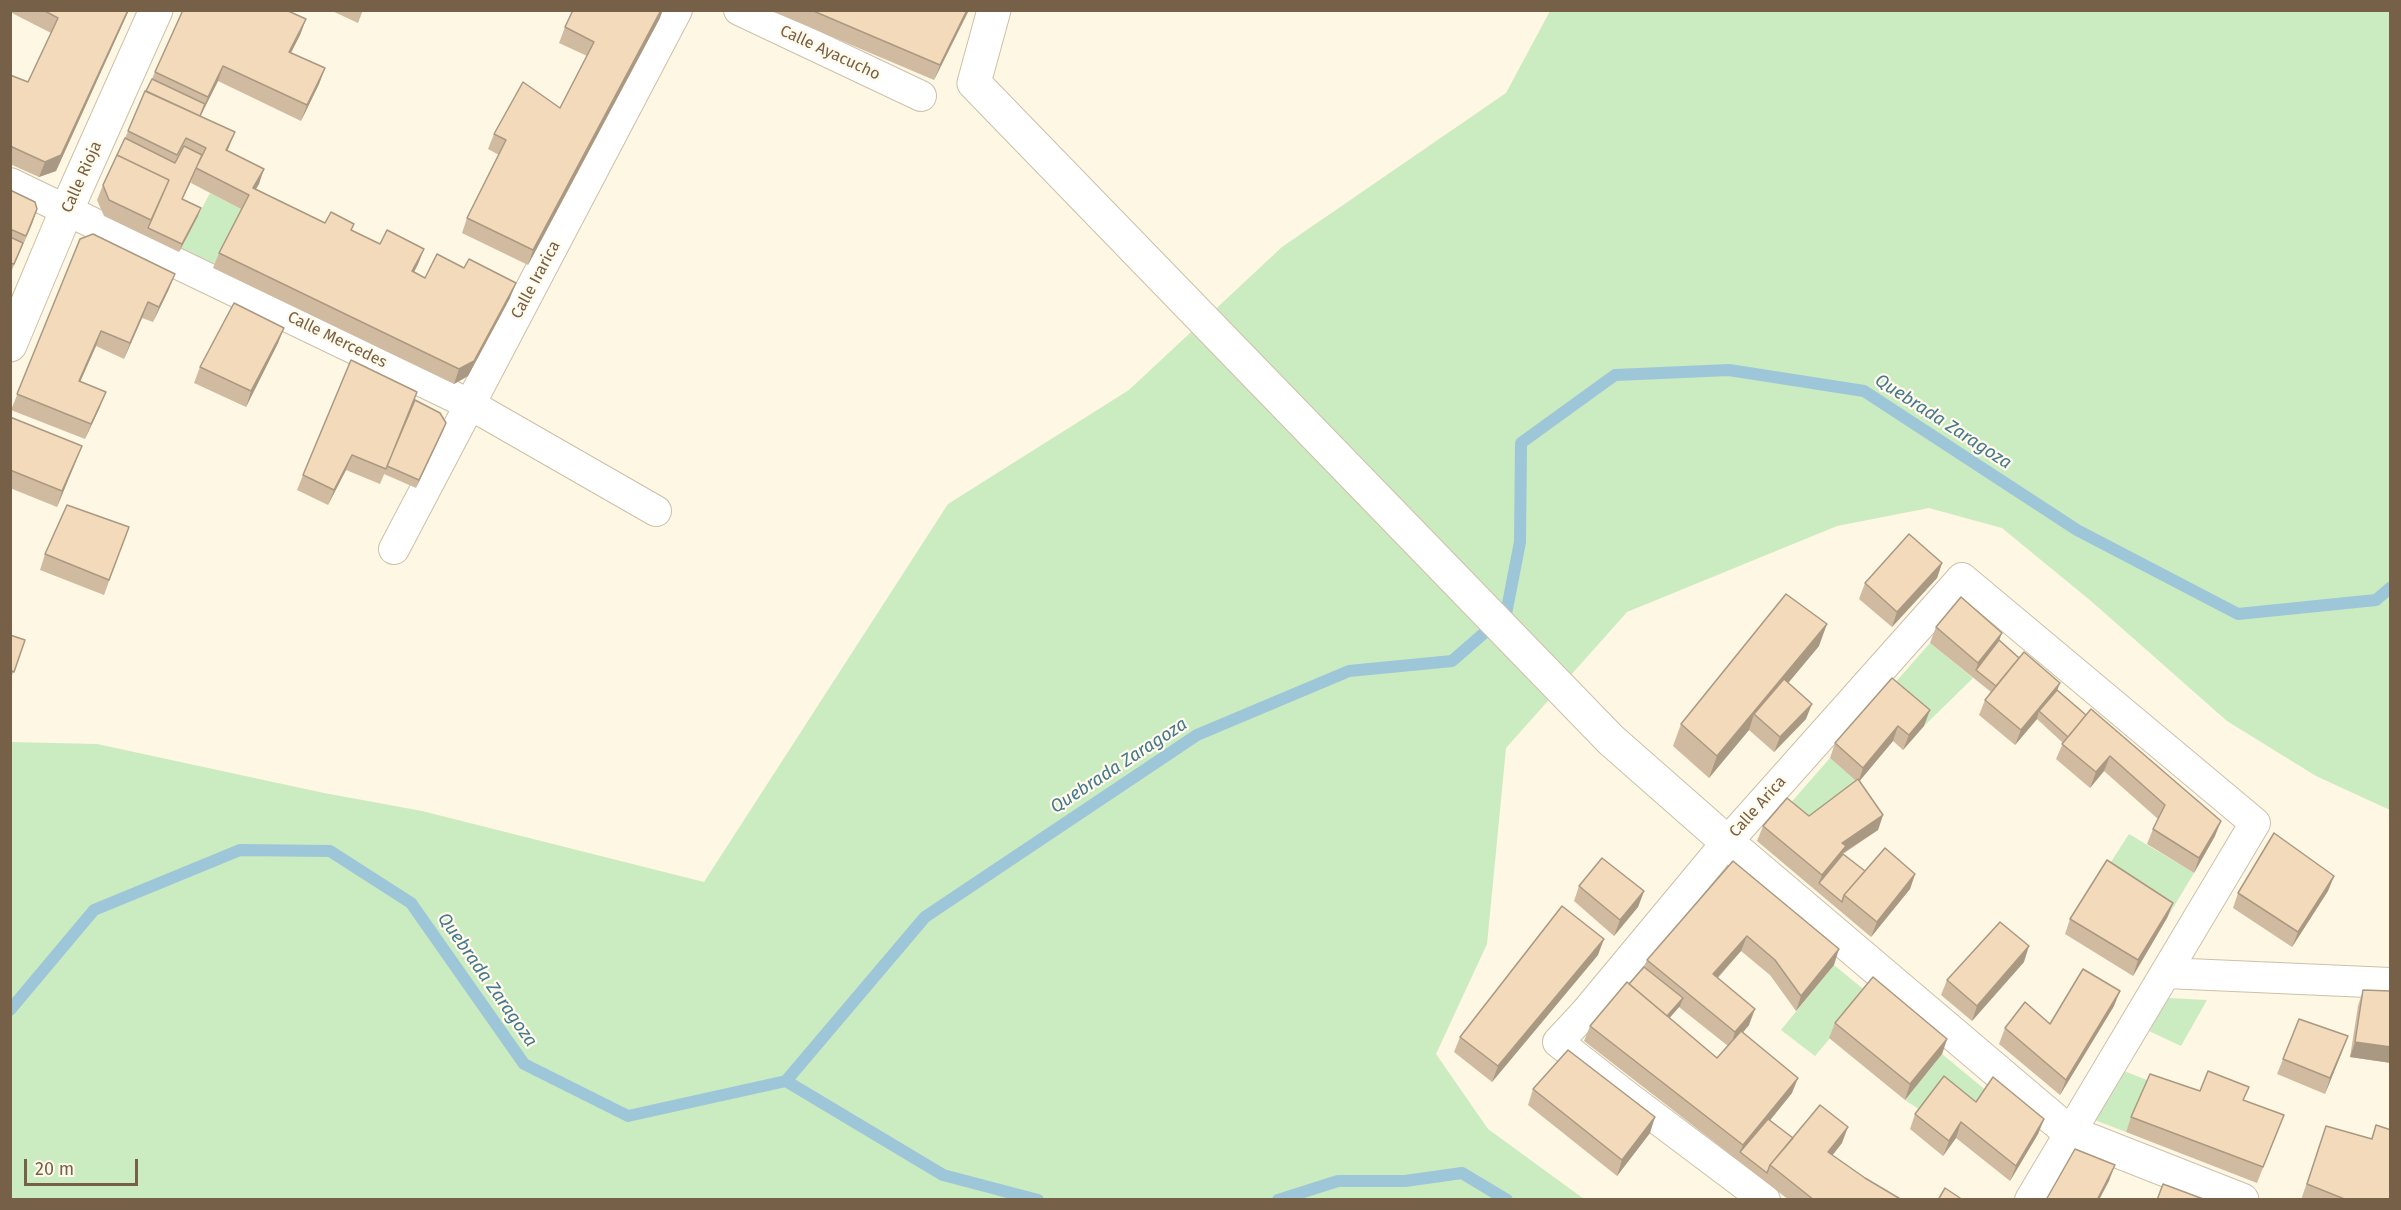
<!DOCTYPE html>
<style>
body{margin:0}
#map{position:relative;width:2401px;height:1210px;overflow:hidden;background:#fdf7e3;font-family:"Fira Sans",sans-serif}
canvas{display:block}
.frame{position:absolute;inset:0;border:12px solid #766048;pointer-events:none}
.scale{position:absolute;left:24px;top:1159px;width:114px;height:27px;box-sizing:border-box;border:3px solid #766048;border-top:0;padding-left:8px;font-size:18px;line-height:21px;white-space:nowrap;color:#766048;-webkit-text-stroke:4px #fffaea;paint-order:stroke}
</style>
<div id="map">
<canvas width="2401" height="1210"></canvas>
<div class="frame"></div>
<div class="scale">20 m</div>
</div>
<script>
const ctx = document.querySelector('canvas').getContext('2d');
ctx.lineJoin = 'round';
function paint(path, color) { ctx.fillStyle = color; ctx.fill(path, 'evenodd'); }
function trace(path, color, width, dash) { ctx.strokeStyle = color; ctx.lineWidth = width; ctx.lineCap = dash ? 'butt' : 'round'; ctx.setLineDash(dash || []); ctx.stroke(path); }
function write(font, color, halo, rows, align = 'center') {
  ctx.font = font + ' "Fira Sans",sans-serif'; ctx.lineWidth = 4.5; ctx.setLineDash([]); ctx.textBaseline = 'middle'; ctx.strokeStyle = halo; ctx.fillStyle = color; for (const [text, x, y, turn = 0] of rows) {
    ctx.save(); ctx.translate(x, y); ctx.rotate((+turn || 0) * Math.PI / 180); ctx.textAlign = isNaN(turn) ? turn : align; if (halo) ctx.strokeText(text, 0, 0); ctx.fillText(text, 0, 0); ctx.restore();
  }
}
paint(new Path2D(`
 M1550 11H2390V810L2316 776 2227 721 2091 601 2002 528 1929 508 1837 526 1627 612 1506 748 1487 944 1436 1054 1488 1129 1584 1199 11 1200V742L97 744 324 793 422 811 704 882 948 504 1129 390 1282 247 1506 93Z
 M210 193 243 210 213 268 179 252Z
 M1930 643 1973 678 1924 726 1886 693Z
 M1830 758 1858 783 1804 831 1781 814Z
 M2129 834 2194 873 2167 918 2102 876Z
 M1834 965 1868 993 1815 1056 1781 1030Z
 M2168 998 2207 1000 2181 1046 2147 1030Z
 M1942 1054 1988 1092 1970 1117 1923 1112 1905 1100Z
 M2124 1071 2147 1080 2126 1132 2092 1119Z`), '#cbebc1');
trace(new Path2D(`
 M10 1010 94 910 240 850 330 851 411 903 524 1064 628 1116 786 1081 925 917 1197 735 1349 671 1452 661 1506 614 1520 542 1521 443 1615 375 1729 370 1864 391 2077 530 2238 614 2376 600 2390 588
 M786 1081 943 1175 1038 1200
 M1278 1200 1338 1181H1405L1462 1173 1507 1200`), '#9dc6d9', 12);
const minor = new Path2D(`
 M739 10 921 96
 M10 183 471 405 656 511
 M394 549 677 10
 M2166 973 2390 983
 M1765 1200 1628 1097 1558 1042 1585 1013 1727 842 1962 578 2255 823 2030 1200`);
const tertiary = new Path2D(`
 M994 10 974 83 1611 740 1727 842 2069 1132 2242 1200
 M10 345 67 209 156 10`);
trace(minor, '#cec0a9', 32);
trace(tertiary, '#cec0a9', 35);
trace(minor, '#fff', 30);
trace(tertiary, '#fff', 33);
paint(new Path2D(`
 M10 10H129L56 171 39 177 10 164V75L28 82 51 33 10 12Z
 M330 10H363L358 23Z
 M769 10H969L934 80Z
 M660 18 528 265 462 233 467 218 499 155 488 149 494 134 560 108 587 56 559 43 565 27Z
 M306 19 300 35 291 53 325 68 319 84 301 121 218 81 200 116 229 147 227 151 259 184 256 189 325 223 352 230 380 244 424 249 418 264 414 272 425 278 510 298 468 376 454 384 213 268 219 253 241 209 191 183 192 180 182 200 198 216 179 252 104 216 97 200 103 185 125 138 155 72Z
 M10 190 37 209 11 272H10Z
 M80 239 169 289 153 322 142 318 124 359 96 346 80 381 100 407 85 439 11 410Z
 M284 328 278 343 246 407 194 383 200 367Z
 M415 400 446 423 416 488 384 474 385 472 380 484 346 470 328 505 297 490 303 475Z
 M10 417 76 461 57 507 10 488Z
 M129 527 104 595 40 570 45 554Z
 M1942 563 1937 578 1892 627 1859 599 1865 583Z
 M1936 627 2002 633 1999 640 2019 657 2060 683 2057 690 2215 836 2194 873 2147 844 2153 829 2158 819 2104 771 2090 788 2056 759 2063 743 2037 719 2015 745 1979 715 1985 700 1991 692 1930 643Z
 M10 635 25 640 10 681Z
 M1819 646 1788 683 1806 719 1774 752 1749 730 1709 778 1673 746 1681 724Z
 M1892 678 1924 726 1903 750 1893 741 1859 781 1883 815 1878 830 1843 854 1865 871 1915 874 1910 889 1871 937 1757 841 1763 826 1809 816 1856 781 1830 758 1835 743Z
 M1733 861 1834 965 1796 1011 1770 975 1741 951 1718 978 1749 1025 1743 1032 1792 1093 1770 1120 1793 1138 1842 1143 1832 1156 1865 1178 1902 1200H1789L1584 1041 1590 1026 1644 967 1647 960ZM1679 1007 1728 1046 1717 1058 1669 1018Z
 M2334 876 2328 891 2292 947 2233 908 2238 893Z
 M1579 886 1644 891 1638 907 1614 936 1574 901Z
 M2173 903 2167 918 2133 976 2065 934 2070 919Z
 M1598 955 1492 1082 1454 1052 1460 1037Z
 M2024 962 1972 1021 1941 995 1947 980Z
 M2363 990 2391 991V1063L2350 1057 2358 1006Z
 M2114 1006 2060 1095 1999 1044 2005 1028 2050 1024Z
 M1835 1023 1947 1039 1942 1054 1905 1100 1829 1038Z
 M2342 1052 2325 1094 2277 1074 2283 1059Z
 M1533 1089 1650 1133 1617 1176 1528 1105Z
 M2200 1091 2244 1101 2284 1115 2257 1183 2126 1132 2131 1117Z
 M1976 1102 2044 1119 2038 1134 2010 1181 1956 1138 1943 1156 1910 1129 1915 1114Z
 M2376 1125 2391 1200H2301L2326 1126 2371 1139Z`), '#d1bba0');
paint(new Path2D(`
 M128 10H129L56 171 39 177 45 162Z
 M661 10H663L660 18 528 265 533 250Z
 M967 10H969L934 80 940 65Z
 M306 19 300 35 283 68 289 52Z
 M223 66 218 81 193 131 208 97Z
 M325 68 319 84 301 121 307 105Z
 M235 132 229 147 220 165 226 150Z
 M264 169 259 184 247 203 253 188Z
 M201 208 198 216 179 252 182 244Z
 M37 209 32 224 11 272 26 236Z
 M424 249 418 264 407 286 412 271Z
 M175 274 169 289 153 322 159 307Z
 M516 283 510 298 468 376 454 384 459 369Z
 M148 302 142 318 124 359 130 343Z
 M284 328 278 343 246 407 251 391Z
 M101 331 96 346 74 396 79 381Z
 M106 392 100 407 85 439 91 424Z
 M446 423 443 431 416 488 419 480Z
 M82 446 76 461 57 507 62 491Z
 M352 455 346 470 328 505 334 490Z
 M1942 563 1937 578 1892 627 1897 612Z
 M1827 624 1819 646 1759 718 1754 714 1749 730 1709 778 1717 756Z
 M2002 633 1996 648 1976 670 1978 663Z
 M2060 683 2054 698 2039 711 2037 719 2015 745 2021 730Z
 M1812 704 1806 719 1774 752 1780 737Z
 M1930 710 1924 726 1903 750 1909 735Z
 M1898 726 1893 741 1858 783 1863 768Z
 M2110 756 2104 771 2090 788 2096 772Z
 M1883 815 1878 830 1843 853 1819 883 1822 875 1842 843Z
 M2221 821 2215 836 2194 873 2199 858Z
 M1915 874 1910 889 1871 937 1877 922Z
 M2334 876 2328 891 2292 947 2298 932Z
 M1644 891 1638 907 1614 936 1620 920Z
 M2173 903 2167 918 2133 976 2138 960Z
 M1747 936 1741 951 1707 989 1713 974Z
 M1604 939 1598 955 1492 1082 1498 1066Z
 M2029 946 2024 962 1972 1021 1977 1006Z
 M1839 949 1834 965 1796 1011 1801 996Z
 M2120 991 2114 1006 2060 1095 2066 1080Z
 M1683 998 1680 1006 1659 1030 1662 1022Z
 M1755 1009 1749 1025 1730 1048 1735 1032Z
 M2348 1036 2342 1052 2325 1094 2330 1078Z
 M1947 1039 1942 1054 1905 1100 1910 1084Z
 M2355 1042 2391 1047V1063L2350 1057Z
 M1798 1078 1792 1093 1743 1154 1740 1152 1743 1145Z
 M1655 1117 1650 1133 1617 1176 1622 1160Z
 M2044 1119 2038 1134 2010 1181 2016 1166Z
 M1961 1122 1956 1138 1943 1156 1949 1141Z
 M1848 1127 1842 1143 1822 1168 1828 1152Z
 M2115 1165 2109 1181 2099 1200H2097Z`), '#aa9982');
const building = new Path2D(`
 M43 10H128L61 155 45 162 10 146V75L28 82 58 18Z
 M183 10H286L306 19 289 52 325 68 307 105 223 66 208 97 155 72Z
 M573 10H661L533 250 467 218 506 140 494 134 523 82 560 108 594 42 565 27Z
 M811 10H967L940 65Z
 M152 79 205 104 200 116 146 91Z
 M145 91 235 132 226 150 264 169 253 188 325 223 331 212 354 224 351 230 380 244 387 230 424 249 412 271 425 278 437 254 464 268 469 259 516 283 474 361 459 369 219 253 249 195 196 168 206 148 186 138 177 155 128 131Z
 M125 138 175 163 184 146 202 155 182 199 201 208 182 244 148 228 169 180 117 155Z
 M117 155 169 180 151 220 109 200 103 185Z
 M10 190 35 202 37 209 26 236 10 229Z
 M93 234 175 274 159 307 148 302 130 343 101 331 79 381 106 392 91 424 17 394 80 239Z
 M10 237 23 243 14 264 10 263Z
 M234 303 284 328 251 391 200 367Z
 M351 360 417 392 386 469 352 455 334 490 303 475Z
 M415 400 440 413 446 423 419 480 387 466Z
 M10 417 82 446 62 491 10 470Z
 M67 505 129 527 109 580 45 554Z
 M1909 534 1942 563 1897 612 1865 583Z
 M1786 594 1827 624 1717 756 1681 724Z
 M1961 597 2002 633 1978 663 1936 627Z
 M10 635 25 640 14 672 10 670Z
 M1999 640 2019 658 1996 686 1976 670Z
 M2024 652 2060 683 2021 730 1985 700Z
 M1892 678 1930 710 1909 735 1898 726 1863 768 1835 743Z
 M1784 679 1812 704 1780 737 1754 714Z
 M2057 690 2086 715 2068 737 2039 711Z
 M2091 709 2221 821 2199 858 2153 829 2165 805 2110 756 2096 772 2062 744Z
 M1858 779 1883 815 1842 843 1846 846 1822 875 1763 826 1787 798 1809 816Z
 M2274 833 2334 876 2298 932 2238 893Z
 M1885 848 1915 874 1877 922 1844 895Z
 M1843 854 1865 871 1844 895 1842 902 1819 883Z
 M1602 858 1644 891 1620 920 1579 886Z
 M2107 860 2173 903 2138 960 2070 919Z
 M1733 861 1839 949 1801 996 1775 960 1747 936 1713 974 1755 1009 1735 1032 1647 960Z
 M1562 906 1604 939 1498 1066 1460 1037Z
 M2000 922 2029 946 1977 1006 1947 980Z
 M1644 967 1683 998 1667 1016 1629 984Z
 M2083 969 2120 991 2066 1080 2005 1028 2025 1002 2050 1024Z
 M1873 977 1947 1039 1910 1084 1835 1023Z
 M1627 982 1717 1058 1741 1031 1798 1078 1743 1145 1590 1026Z
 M2363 990 2391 991V1047L2355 1042Z
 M2299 1019 2348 1036 2330 1078 2283 1059Z
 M1568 1050 1655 1117 1622 1160 1533 1089Z
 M2208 1071 2249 1087 2243 1100 2284 1115 2263 1167 2131 1117 2150 1074 2200 1091Z
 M1944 1076 1976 1102 1993 1077 2044 1119 2016 1166 1961 1122 1949 1141 1915 1114Z
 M1820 1105 1848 1127 1828 1152 1865 1178 1902 1200H1814L1770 1165Z
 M1768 1119 1793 1138 1770 1165 1767 1173 1740 1152Z
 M2376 1125 2391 1130V1200H2347L2307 1184 2326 1126 2372 1139Z
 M2075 1149 2115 1165 2097 1200H2046Z
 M2163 1184 2206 1200H2157Z
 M1945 1188 1963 1200H1938Z`);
paint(building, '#f3daba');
trace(building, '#aa9982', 1.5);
write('16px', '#766048', '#fffaea', [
 ["Calle Ayacucho",830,53,25],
 ["Calle Rioja",82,177,-66],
 ["Calle Irarica",536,280,-62],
 ["Calle Mercedes",337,340,26],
 ["Calle Arica",1758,807,-48]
]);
write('italic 18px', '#447891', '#fffaea', [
 ["Quebrada Zaragoza",1943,422,33],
 ["Quebrada Zaragoza",1119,766,-33],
 ["Quebrada Zaragoza",487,980,55]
]);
</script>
